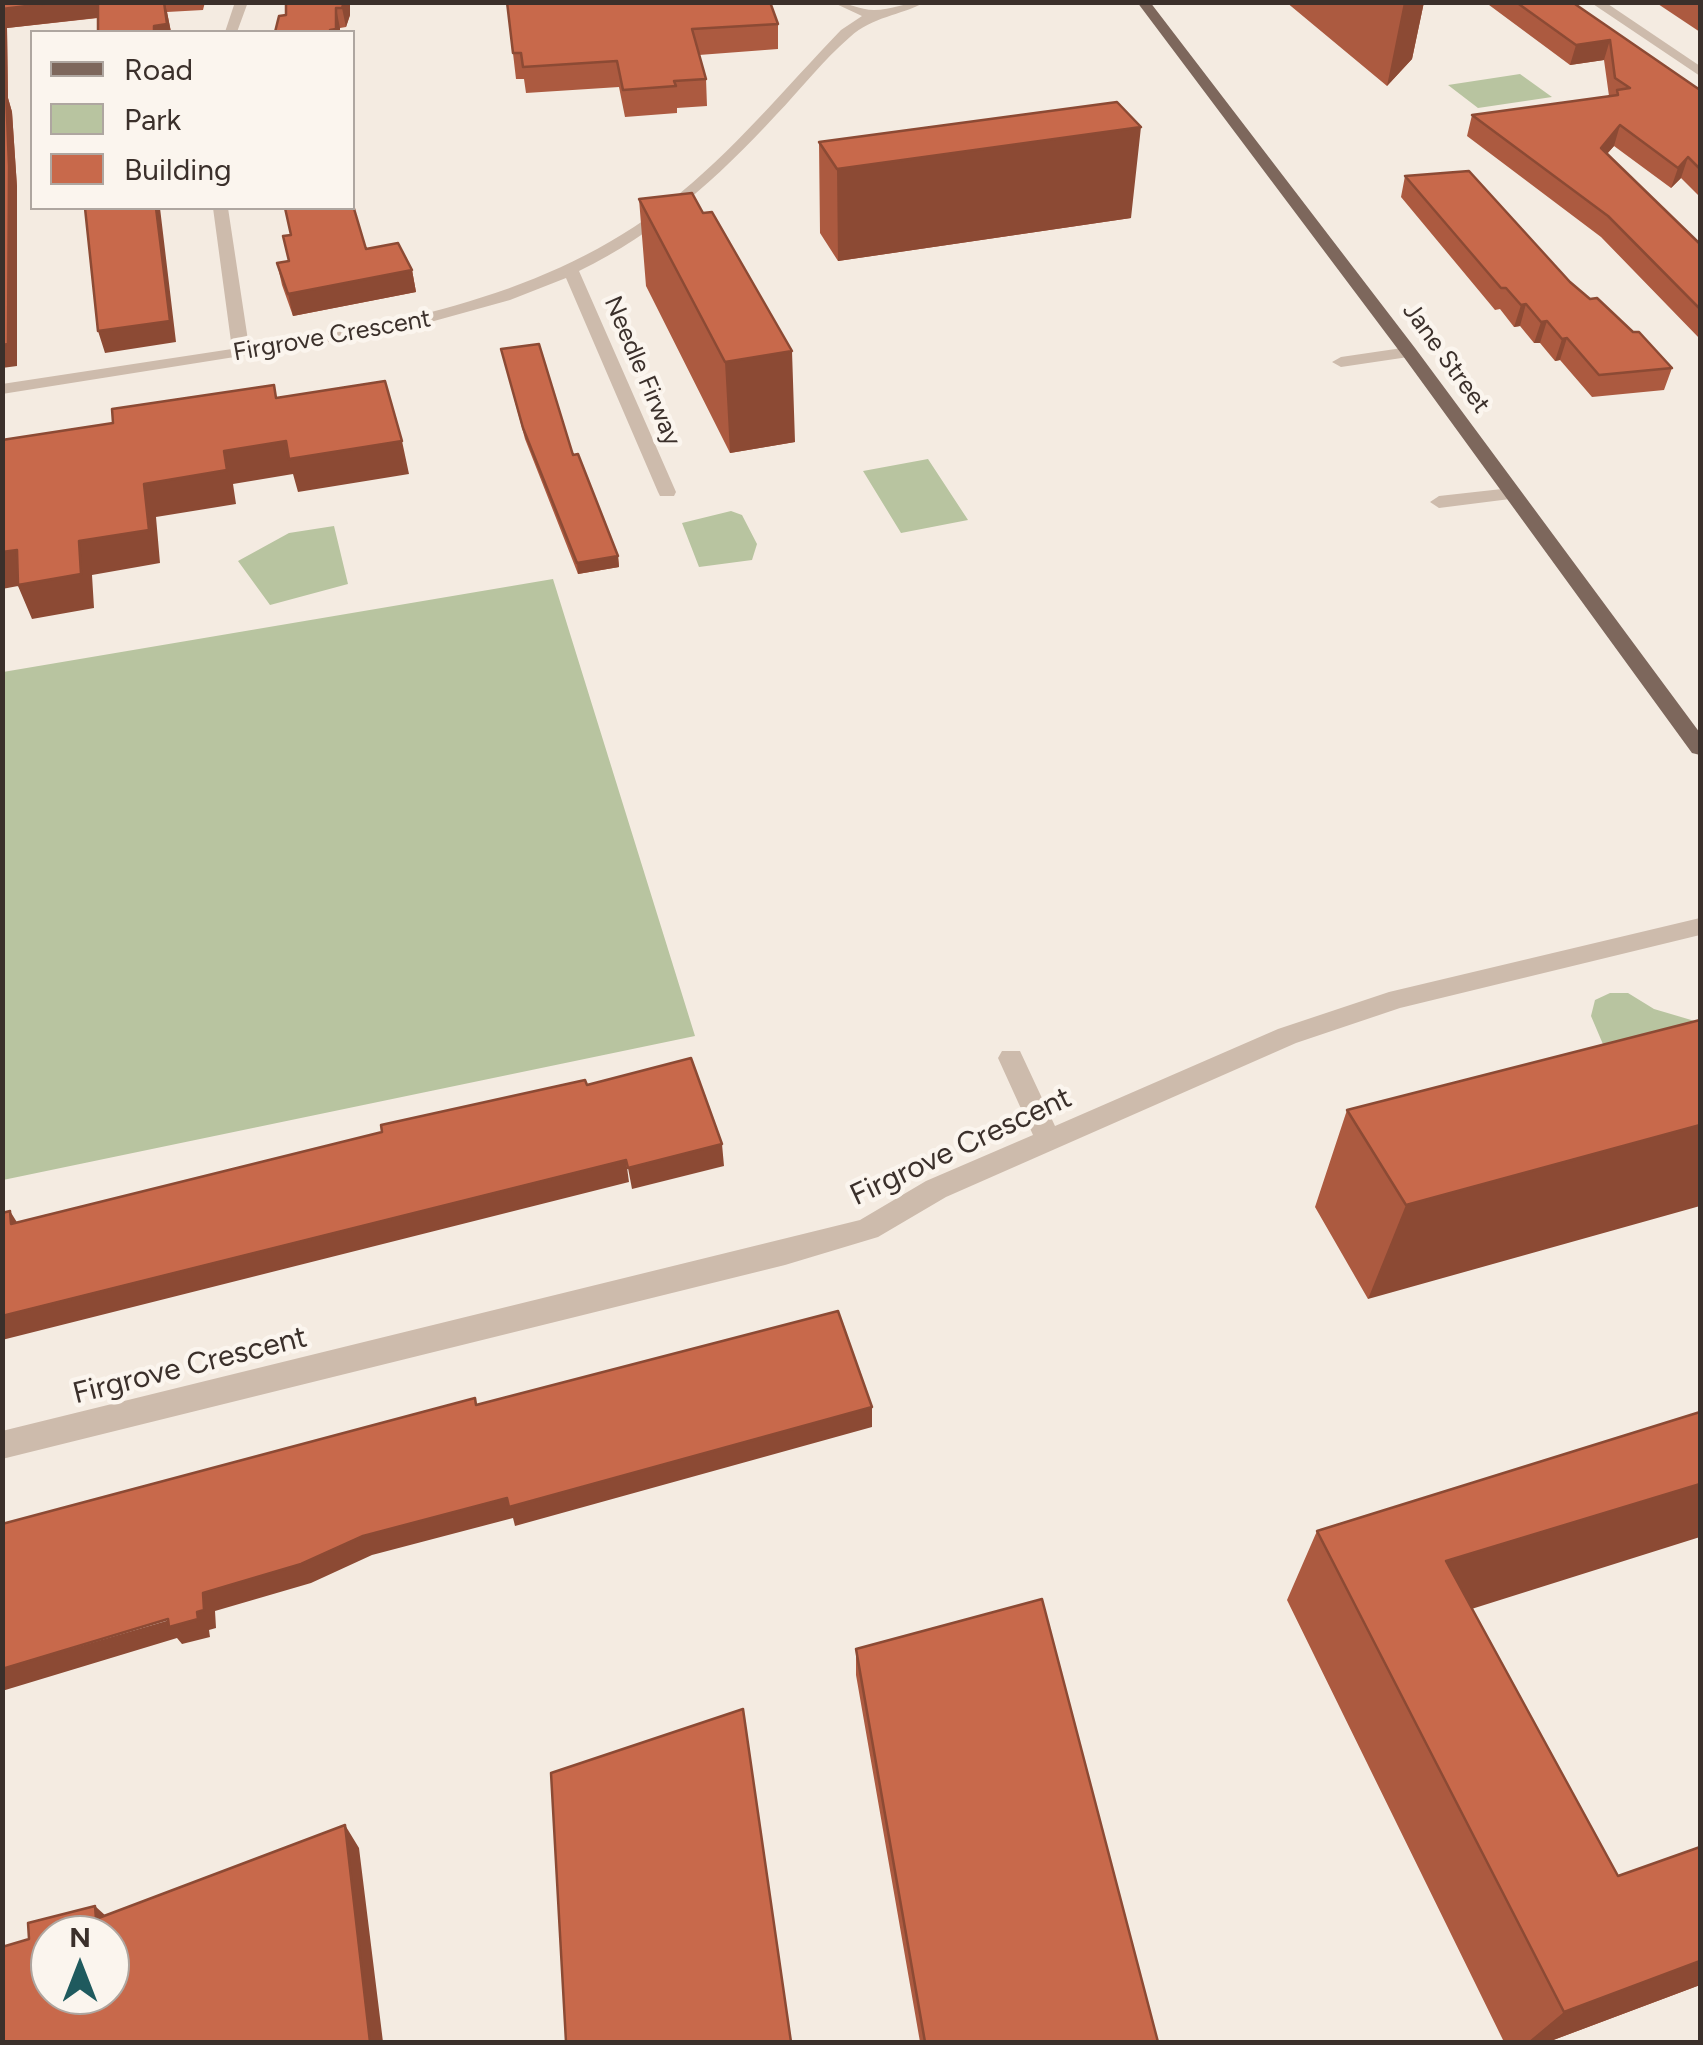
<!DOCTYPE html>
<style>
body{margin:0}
#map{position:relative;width:1703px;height:2045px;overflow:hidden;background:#f4ebe1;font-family:Figtree,sans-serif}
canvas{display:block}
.frame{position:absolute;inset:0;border:5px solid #3b302b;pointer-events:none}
.legend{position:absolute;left:30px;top:30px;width:325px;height:180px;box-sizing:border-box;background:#fbf5ee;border:2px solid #aea6a0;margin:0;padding:12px 18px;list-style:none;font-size:30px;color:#3b302b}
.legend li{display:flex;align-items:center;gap:20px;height:50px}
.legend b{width:50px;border:2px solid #aea6a0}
.north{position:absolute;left:30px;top:1915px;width:100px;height:100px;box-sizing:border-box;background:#fbf5ee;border:2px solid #aea6a0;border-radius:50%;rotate:0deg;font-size:28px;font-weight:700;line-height:40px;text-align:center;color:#3b302b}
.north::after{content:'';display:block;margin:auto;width:35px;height:45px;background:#1f5a5e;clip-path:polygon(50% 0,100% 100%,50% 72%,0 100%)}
</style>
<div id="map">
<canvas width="1703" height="2045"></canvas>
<div class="frame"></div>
<ul class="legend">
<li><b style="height:12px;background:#7d675c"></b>Road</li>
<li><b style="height:28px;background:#b8c4a0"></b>Park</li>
<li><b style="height:28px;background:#c8694b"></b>Building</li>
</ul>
<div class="north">N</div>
</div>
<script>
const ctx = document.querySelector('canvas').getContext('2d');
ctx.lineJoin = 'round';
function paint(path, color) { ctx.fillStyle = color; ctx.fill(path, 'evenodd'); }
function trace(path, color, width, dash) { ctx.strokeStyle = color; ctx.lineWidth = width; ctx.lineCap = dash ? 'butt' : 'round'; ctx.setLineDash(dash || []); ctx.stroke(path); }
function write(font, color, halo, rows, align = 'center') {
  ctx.font = font + ' Figtree,sans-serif'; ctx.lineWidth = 9; ctx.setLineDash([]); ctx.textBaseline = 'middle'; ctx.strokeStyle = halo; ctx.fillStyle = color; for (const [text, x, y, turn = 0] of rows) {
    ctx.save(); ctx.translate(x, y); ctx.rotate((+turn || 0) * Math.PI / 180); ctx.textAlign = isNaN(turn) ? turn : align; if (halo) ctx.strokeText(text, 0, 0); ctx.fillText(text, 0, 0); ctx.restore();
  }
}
paint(new Path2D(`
 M1520 74 1552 97 1478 108 1448 85Z
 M928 459 968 520 901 533 863 471Z
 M731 511 742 515 757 544 752 560 699 567 682 523Z
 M334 526 348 584 270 605 238 561 289 533Z
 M553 579 695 1036 3 1180V672Z
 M1610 993H1628L1654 1009 1698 1022 1605 1049 1591 1016 1595 1000Z`), '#b8c4a0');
paint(new Path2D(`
 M235 2H248L237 32H225Z
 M832 2C847 2 860 10 874 10 891 10 907 2 925 2 900 16 873 16 850 37 823 60 801 89 776 115 718 178 657 233 579 271L676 492 674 496H660L658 492 566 278 510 300 398 331 2 394V384L232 349 213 208H228L249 347C397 324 547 297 669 202 733 152 785 88 841 30L862 16Z
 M1590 2H1605L1700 66V76Z
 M1409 347 1417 352 1415 356 1341 367 1332 362 1341 357Z
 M1511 488 1518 490V498L1439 508 1430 502 1439 496Z
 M1700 918V935L1400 1008 1296 1043 946 1197 878 1237 785 1265 2 1459V1431L860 1220 926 1181 1033 1135 998 1058 1002 1051H1020L1055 1126 1278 1029 1389 992Z`), '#cdbbac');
paint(new Path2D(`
 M1137 2H1150L1415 348 1700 733V755L1692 753 1403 356Z`), '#7d675c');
paint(new Path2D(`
 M2 2H205L203 10 167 12 171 32H98V18L7 28 8 98 12 112 17 187V366Z
 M286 2H350V15L346 27 340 28V32H275L286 15Z
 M507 2 778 24V49L699 55 706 79 707 106 677 108V113L625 117 619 87 526 93 524 79H516Z
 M1286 2H1424L1412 59 1387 86Z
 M1485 2H1572L1700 90V197L1681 178 1671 188 1614 146 1607 154 1700 244V339L1601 237 1467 136 1472 115 1609 96 1604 60 1570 65Z
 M1655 2H1700V32Z
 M819 142 1131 218 838 261 820 233Z
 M1405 176 1570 282 1672 368 1664 390 1592 397 1560 360 1555 361 1540 343H1534L1520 326 1514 327 1500 309 1495 310 1401 197Z
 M639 199 795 442 730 453 646 286Z
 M291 235 366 249 412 270 416 292 293 316 282 285 277 263 289 261Z
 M501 349 618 556 619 567 578 574 525 439Z
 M1700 1020 1368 1299 1315 1207 1347 1110Z
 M1317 1531 1472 1609 1618 1876 1700 1985 1548 2042H1504L1287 1600Z
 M856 1649 1158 2042H920L856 1675Z`), '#ac5a40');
paint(new Path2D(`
 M59 2H100L104 17 7 28 8 98 12 112 17 187V366L2 368V9Z
 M164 2 167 12 171 32H154V26Z
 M344 2H350V15L346 27 342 8Z
 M1404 2H1424L1412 59 1387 86Z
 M336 8 340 28V32H336Z
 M1610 40 1604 60 1570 65 1576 45Z
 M1620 125 1614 146 1594 168 1601 148Z
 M1141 127 1131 218 838 261 837 169Z
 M1688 157 1681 178 1671 188 1678 168Z
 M156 208H160L176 342 105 353 98 331Z
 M412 270 416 292 293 316 288 294Z
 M1526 304 1520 326 1514 327 1521 305Z
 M1547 321 1540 343H1534L1541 322Z
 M1567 338 1560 360 1555 361 1562 339Z
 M792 351 795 442 730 453 725 362Z
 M286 441H402L409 474 298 492 293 474 233 484 236 504 156 517 160 563 92 575 94 608 32 619 18 586 2 589V552L79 541 144 484 224 451Z
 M618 556 619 567 578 574 577 563Z
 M1700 1125V1206L1368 1299 1406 1205Z
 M722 1144 724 1166 632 1189 628 1168Z
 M626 1160 629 1182 2 1340V1316Z
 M10 1211 23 1232 11 1224Z
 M872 1407V1427L515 1526 513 1518 372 1555 311 1583 215 1611 216 1628 209 1630 210 1637 182 1644 177 1638 2 1691V1669L197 1612 203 1593 363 1536 507 1498Z
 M1700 1484V1537L1408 1629 1446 1561Z
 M345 1825 359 1848 383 2042H370Z
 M95 1906 117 1926 96 1919Z
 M1700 1961V1985L1548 2042H1528L1564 2012Z`), '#8c4a34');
const building = new Path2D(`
 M2 2H59L2 9Z
 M98 2H164L167 24 154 26V32H98Z
 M286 2H344L342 8H336V29L330 30V32H275L279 16 286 15Z
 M507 2H770L778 24 692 29 706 79 674 81 676 86 623 90 617 61 523 67 521 53H513Z
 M1516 2H1572L1700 90V169L1688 157 1678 168 1620 125 1601 148 1700 244V309L1608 216 1472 115 1618 95 1617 90 1630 88 1615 78 1610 40 1576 45Z
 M6 91 9 166 8 344 2 345V92Z
 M1117 102 1141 127 837 169 819 142Z
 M1469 171 1570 282 1590 299 1597 298 1633 332H1639L1672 368 1599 375 1567 338 1562 339 1547 321 1541 322 1526 304 1521 305 1506 288H1501L1405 176Z
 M692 193 703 213 712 212 792 351 725 362 639 199Z
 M352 202 366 249 398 243 412 270 288 294 277 263 289 261 283 236 291 235 285 208H352Z
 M85 208H156L170 321 98 331Z
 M539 344 573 455 578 454 618 556 577 563 523 428 501 349Z
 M385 381 402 441 289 459 286 441 224 451 227 470 144 484 149 530 79 541 81 574 18 585 17 550 2 552V440L113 423 112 409 274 385 276 398Z
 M1700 1020V1125L1406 1205 1347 1110Z
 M691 1058 722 1144 628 1168 626 1160 2 1316V1213L10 1211 11 1224 382 1132 381 1125 585 1080 587 1085Z
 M838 1311 872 1407 509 1507 507 1498 363 1536 301 1564 203 1593 204 1610 197 1612 198 1619 169 1627 168 1619 2 1669V1524L475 1398 476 1405Z
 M1700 1412V1484L1446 1561 1618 1876 1700 1847V1961L1564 2012 1317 1531Z
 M1042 1599 1158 2042H925L856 1649Z
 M743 1709 791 2042H566L551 1773Z
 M345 1825 370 2042H2V1947L29 1939 28 1923 95 1906 96 1919ZM50 1935H110V1995H50Z`);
paint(building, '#c8694b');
trace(building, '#8c4a34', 2.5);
write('25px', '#3b302b', '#fbf5ee', [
 ["Firgrove Crescent",332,336,-10],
 ["Jane Street",1446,358,54],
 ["Needle Firway",642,371,67]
]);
write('30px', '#3b302b', '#fbf5ee', [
 ["Firgrove Crescent",961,1147,-25],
 ["Firgrove Crescent",190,1366,-14]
]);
</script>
